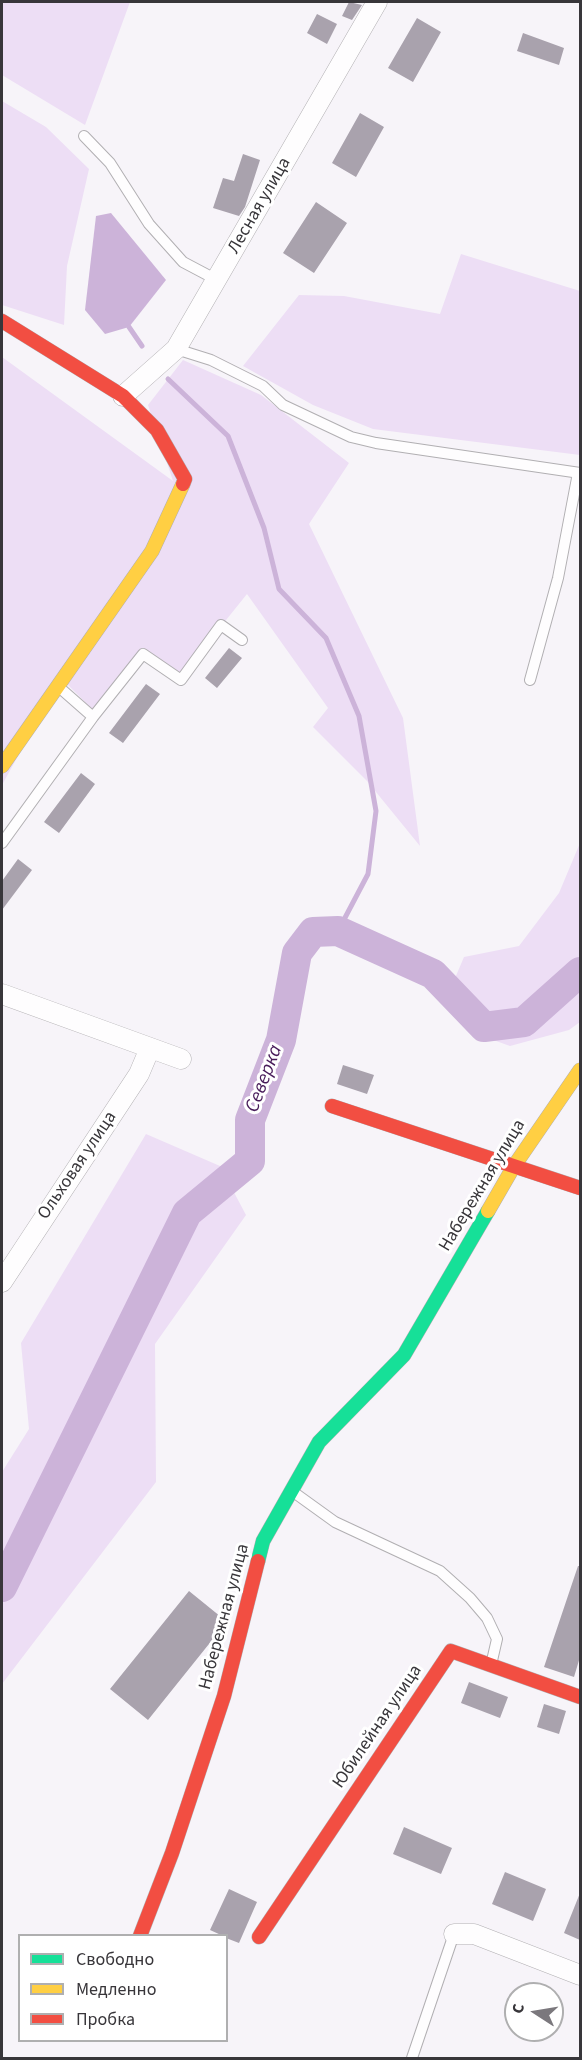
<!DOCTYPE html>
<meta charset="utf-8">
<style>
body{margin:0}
#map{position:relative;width:582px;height:2060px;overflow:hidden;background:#f7f4f9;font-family:"Source Sans 3",sans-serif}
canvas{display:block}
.frame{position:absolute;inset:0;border:3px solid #38363a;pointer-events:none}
.legend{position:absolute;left:18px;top:1934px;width:210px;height:108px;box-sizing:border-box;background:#fff;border:2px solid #afafb0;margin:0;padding:8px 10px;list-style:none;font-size:18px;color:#38363a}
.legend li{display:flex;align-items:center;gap:12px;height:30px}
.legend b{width:30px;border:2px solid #afafb0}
.north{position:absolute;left:504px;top:1982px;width:60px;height:60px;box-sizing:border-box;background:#fff;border:2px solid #afafb0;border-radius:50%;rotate:282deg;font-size:16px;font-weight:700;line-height:24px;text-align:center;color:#38363a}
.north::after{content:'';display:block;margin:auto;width:21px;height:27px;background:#7b787d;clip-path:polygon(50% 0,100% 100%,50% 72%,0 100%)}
</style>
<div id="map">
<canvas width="582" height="2060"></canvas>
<div class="frame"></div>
<ul class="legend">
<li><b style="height:8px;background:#16e098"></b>Свободно</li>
<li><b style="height:8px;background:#ffcf43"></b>Медленно</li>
<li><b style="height:8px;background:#f24e42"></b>Пробка</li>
</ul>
<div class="north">С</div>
</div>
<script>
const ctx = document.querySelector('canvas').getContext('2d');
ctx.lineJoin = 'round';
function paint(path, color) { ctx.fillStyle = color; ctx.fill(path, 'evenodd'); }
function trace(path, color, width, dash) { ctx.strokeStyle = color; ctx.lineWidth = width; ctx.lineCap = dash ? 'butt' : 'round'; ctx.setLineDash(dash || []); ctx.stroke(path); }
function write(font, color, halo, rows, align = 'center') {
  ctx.font = font + ' "Source Sans 3",sans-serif'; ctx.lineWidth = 6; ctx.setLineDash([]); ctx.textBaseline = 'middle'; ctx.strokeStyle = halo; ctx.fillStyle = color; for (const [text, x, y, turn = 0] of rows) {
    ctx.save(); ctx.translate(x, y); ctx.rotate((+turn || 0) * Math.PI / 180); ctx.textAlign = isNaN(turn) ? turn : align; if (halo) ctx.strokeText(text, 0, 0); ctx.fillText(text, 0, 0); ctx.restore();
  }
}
paint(new Path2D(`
 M2 2H130L85 125 2 75Z
 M2 101 46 127 89 169 67 266 64 325 2 305Z
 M461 254 580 291V455L373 429 313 405 243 366 299 295 344 296 440 314Z
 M2 357 173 481 148 405 183 360 261 395 349 463 309 524 403 718 420 846 367 781 313 727 328 708 247 594 181 676 143 649 94 711 61 678 2 785Z
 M580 843V1022L569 1030 510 1046 471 1032 444 1004 464 957 519 946 559 893Z
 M146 1134 220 1166 246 1215 155 1344 156 1482 2 1684V1472L29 1429 21 1343Z`), '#eddef5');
paint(new Path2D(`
 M111 213 166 280 129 327 105 334 85 310 96 216Z`), '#ccb3d9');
trace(new Path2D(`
 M129 327 142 346
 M168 379 228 436 264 528 279 589 326 638 359 716 376 811 368 874 338 931`), '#ccb3d9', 5);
trace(new Path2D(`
 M2 1587 187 1213 250 1161V1120L281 1040 297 953 313 932 338 931 433 974 484 1027 524 1022 580 972`), '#ccb3d9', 30);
paint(new Path2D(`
 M349 2 362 5 352 20 342 16Z
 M317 14 337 24 327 44 307 33Z
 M417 18 441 32 413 82 388 68Z
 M523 33 564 48 559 65 517 51Z
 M360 113 384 127 356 177 332 163Z
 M243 154 260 160 245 207 239 216 213 208 223 178 234 181Z
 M316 202 347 223 314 273 283 253Z
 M229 648 242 658 217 688 205 678Z
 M146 684 160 694 123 743 109 733Z
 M81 773 95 784 59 833 44 822Z
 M18 859 32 870 2 910V881Z
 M343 1065 374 1075 367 1094 337 1084Z
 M578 1566H580V1657L574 1677 544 1667Z
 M189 1591 226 1621 225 1624 148 1720 110 1689Z
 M469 1682 508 1697 500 1718 461 1703Z
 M544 1704 566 1711 559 1734 537 1727Z
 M404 1827 452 1848 441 1874 393 1854Z
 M505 1872 546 1889 533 1921 492 1904Z
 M229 1889 257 1902 239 1943 226 1938V1935H221L210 1930Z
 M580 1893V1940L564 1933Z`), '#a9a2ad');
const lane = new Path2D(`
 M84 136 110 163 149 224 183 262 217 280
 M176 349 211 360 263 386 283 405 351 437 376 443 580 473
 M530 680 558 578 578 473
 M60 688 93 717
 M2 843 93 717 143 654 181 680 221 625 242 640
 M292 1491 335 1522 440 1571 470 1598 487 1618 497 1639 491 1665
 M412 2058 454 1934`);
const street = new Path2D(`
 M123 396 176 349 377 2
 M2 994 181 1059
 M2 1282 139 1074 150 1048
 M454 1934H474L580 1975`);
const fast = new Path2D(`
 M258 1561 263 1541 319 1442 404 1355 488 1211`);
const slow = new Path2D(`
 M2 766 152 551 183 484
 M488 1211 514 1166 580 1070`);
const jam = new Path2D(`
 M2 321 123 396 157 430 185 479 183 484
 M332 1106 580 1188
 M140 1936 172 1853 224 1696 258 1561
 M259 1937 451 1651 580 1697`);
trace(lane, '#b1afb2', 12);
trace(street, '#b1afb2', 21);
trace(fast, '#b1afb2', 15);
trace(slow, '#b1afb2', 15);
trace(jam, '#b1afb2', 15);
trace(lane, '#fefdfe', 10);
trace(street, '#fefdfe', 20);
trace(fast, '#16e098', 14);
trace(slow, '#ffcf43', 14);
trace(jam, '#f24e42', 14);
write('18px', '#38363a', '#fff', [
 ["Лесная улица",260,206,-60],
 ["Ольховая улица",78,1166,-56],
 ["Набережная улица",483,1186,-59],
 ["Набережная улица",225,1617,-75],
 ["Юбилейная улица",378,1727,-56]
]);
write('italic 20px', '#471b59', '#fff', [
 ["Северка",265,1079,-69]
]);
</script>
